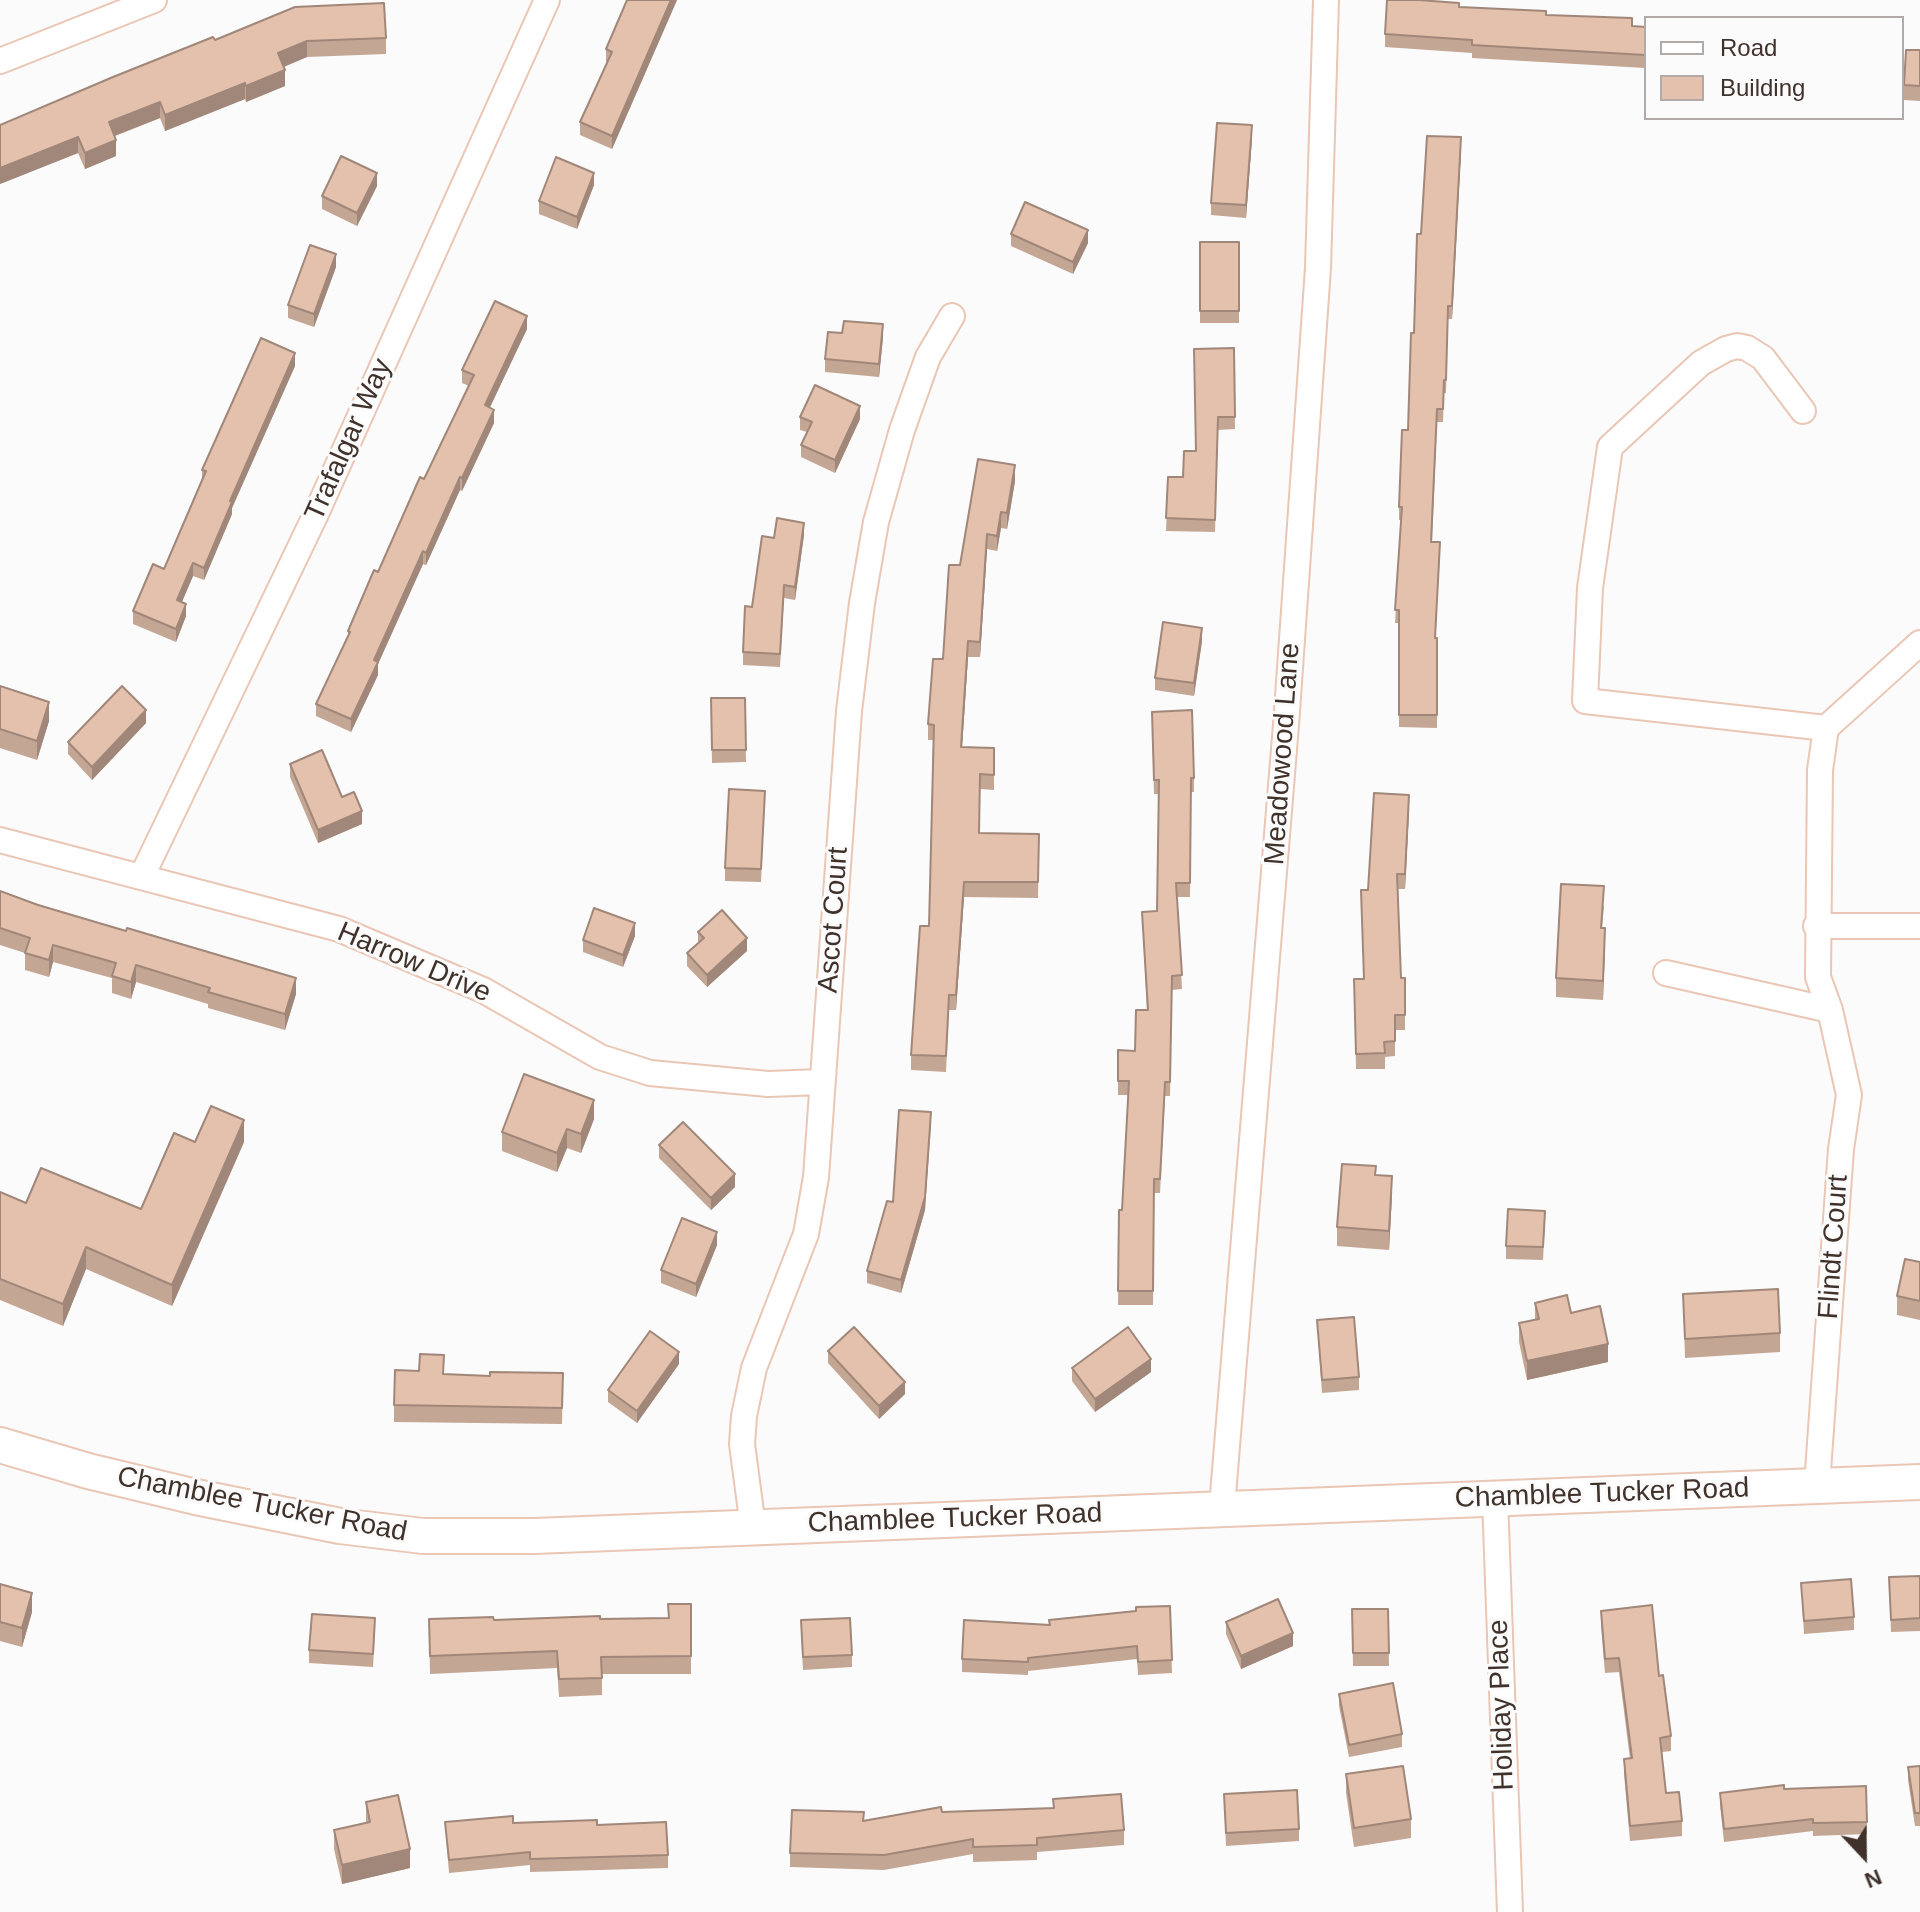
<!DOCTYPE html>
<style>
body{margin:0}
#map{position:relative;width:1920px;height:1912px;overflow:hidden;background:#fbfbfb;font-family:Arial,sans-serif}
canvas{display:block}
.legend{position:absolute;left:1644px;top:16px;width:260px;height:104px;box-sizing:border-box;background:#fbfbfb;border:2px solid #b0aba8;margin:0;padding:10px 14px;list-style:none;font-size:24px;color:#40322b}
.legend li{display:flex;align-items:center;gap:16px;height:40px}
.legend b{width:40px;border:2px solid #b0aba8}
.north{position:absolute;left:1824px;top:1816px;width:80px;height:80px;-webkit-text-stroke:6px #fbfbfb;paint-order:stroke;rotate:158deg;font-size:22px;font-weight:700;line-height:32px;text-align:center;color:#40322b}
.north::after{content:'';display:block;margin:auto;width:28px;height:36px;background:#40322b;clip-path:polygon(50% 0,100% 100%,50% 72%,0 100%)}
</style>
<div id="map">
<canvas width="1920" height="1912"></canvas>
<ul class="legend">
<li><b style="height:10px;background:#fff"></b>Road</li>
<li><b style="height:22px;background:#e4c1ad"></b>Building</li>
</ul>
<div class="north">N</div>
</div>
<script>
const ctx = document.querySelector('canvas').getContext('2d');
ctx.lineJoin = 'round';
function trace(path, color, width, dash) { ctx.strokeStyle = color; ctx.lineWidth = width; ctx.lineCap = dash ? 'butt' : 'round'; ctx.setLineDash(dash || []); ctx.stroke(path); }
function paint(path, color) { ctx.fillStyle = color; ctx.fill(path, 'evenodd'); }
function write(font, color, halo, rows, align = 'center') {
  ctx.font = font + ' Arial,sans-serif'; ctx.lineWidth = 6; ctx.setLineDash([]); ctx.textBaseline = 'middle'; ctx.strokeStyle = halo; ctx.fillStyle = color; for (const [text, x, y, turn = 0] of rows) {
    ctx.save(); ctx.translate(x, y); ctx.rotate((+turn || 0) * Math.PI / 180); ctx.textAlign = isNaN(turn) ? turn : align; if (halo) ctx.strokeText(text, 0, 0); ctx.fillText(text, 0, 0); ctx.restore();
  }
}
const minor = new Path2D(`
 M0 61 154 0
 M1803 411 1763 358 1747 348 1737 346 1726 349 1701 363 1610 447 1590 588 1585 701 1826 728
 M1826 728 1920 643
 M0 840 339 929 483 990 600 1057 650 1073 768 1084 822 1082
 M142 876 315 516 547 0
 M1816 926H1920
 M1666 973 1830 1010
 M1817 1485 1841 1149 1849 1095 1830 1010 1818 977 1820 770 1826 728
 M1495 1498 1510 1912
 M1222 1507 1286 725 1318 268 1326 0
 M753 1527 742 1444 744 1416 754 1368 806 1234 816 1177 849 711 862 603 876 522 902 430 928 357 952 316`);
const secondary = new Path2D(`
 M0 1445 88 1471 196 1497 340 1526 423 1536H534L1920 1482`);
trace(minor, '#eac6b4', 28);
trace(secondary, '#eac6b4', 38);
trace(minor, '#fff', 24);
trace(secondary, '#fff', 34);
paint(new Path2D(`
 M627 0H677L612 149 580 135V122L607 62H606V49Z
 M1459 7 1546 15 1632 26 1646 27V76H1645V68L1472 58V53L1385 47V34Z
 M386 38V54L307 57 284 67 285 86 246 102 245 99 165 131 160 118 115 136 116 156 85 169 78 153 0 184 215 40Z
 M1920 50V101L1904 100V85Z
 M1252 138 1246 218 1211 215V203Z
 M1461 150 1452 319H1448L1446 393H1444L1443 422H1437L1432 542 1440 555 1435 638H1437V728L1399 727V623H1395L1401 520H1399V507L1408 430 1421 234Z
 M594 185 577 229 539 214V201Z
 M377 186 357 226 322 209V196Z
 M1011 234 1088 243 1073 274 1011 246Z
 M1200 242H1239V323H1200Z
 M336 267 314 327 288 318V305Z
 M527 329 489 408 494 423 462 491 460 490 426 565 423 564 378 664V675L351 732 316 716V704L348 637V631L378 572 469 386 462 383V370Z
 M842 333 883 337 879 377 825 372V359Z
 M1234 348 1235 429 1218 430 1215 532 1166 531 1168 477H1183L1196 451Z
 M295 366 232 508V514L204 580 193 576 182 602 186 616 176 642 133 624V611L164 569 202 481V470Z
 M800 417 860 419 835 473 801 457V445L807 432 800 430Z
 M1015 481 1007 529 1001 528 997 551 987 549 980 657H968L962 747 994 748V790L980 789 979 833 1039 834 1038 898 964 897 956 1010H949L946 1072 911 1070V1055L929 926 933 740H928V724L943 659 960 565Z
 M804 535 795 600 784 598 780 667 743 665V652L752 607 774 538Z
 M1202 641 1194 696 1155 690V678Z
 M0 686 49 721 37 760 0 748Z
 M711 698H745L746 762 712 763Z
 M146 723 92 780 68 754V742Z
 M1152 726 1194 778V792H1191L1190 897H1177L1182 989 1172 990 1170 1096H1165L1160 1193H1154L1153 1305H1118L1119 1210H1122L1128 1095H1118V1050L1135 1051 1147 1010 1142 912 1157 911 1159 794H1154Z
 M290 764 342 797 362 824 318 843 290 777Z
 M765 791 761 882 725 881V868Z
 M1409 810 1405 889H1397L1401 978H1405V1030H1395V1056L1385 1057V1069H1356L1354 979H1363L1368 890Z
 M0 891 296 994 285 1030 208 1008V1004L136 982 131 999 112 993V978L53 962 49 977 25 970V953L0 945Z
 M1604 905 1602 928 1605 947 1603 1000 1556 997V978Z
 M698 932 747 951 707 987 687 966V953L698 943Z
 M635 936 623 967 583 952V940Z
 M594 1119 581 1153 567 1148 557 1172 502 1151V1132Z
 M931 1125 925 1210 901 1293 867 1283V1271L893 1202Z
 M195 1142H244L172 1306 86 1269 63 1326 0 1300V1192L26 1203 141 1209Z
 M659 1145 735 1187 711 1210 659 1158Z
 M1376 1175 1392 1195 1389 1250 1337 1246V1227Z
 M1545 1223 1543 1260 1506 1259V1246Z
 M717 1245 696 1297 661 1283V1270Z
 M1920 1262V1320L1897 1315V1296Z
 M1683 1294 1780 1333V1352L1685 1358Z
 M1535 1303 1571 1313 1608 1362 1527 1380 1519 1342V1323L1535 1320Z
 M1317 1320 1359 1377V1390L1322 1393Z
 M828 1351 905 1394 879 1419 828 1363Z
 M679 1364 637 1423 608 1402V1390Z
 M1072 1368 1151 1372 1095 1412 1072 1381Z
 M563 1373 562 1424 394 1422V1405L444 1374 490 1376Z
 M1920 1576V1631L1891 1632 1889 1577Z
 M1801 1583 1854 1617V1630L1804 1634Z
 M0 1584 32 1612 22 1647 0 1641Z
 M691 1604V1674H602V1695L559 1697 557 1668 430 1674 429 1619 494 1620 669 1618Z
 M1170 1606 1172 1673 1138 1675 1137 1659 1028 1671V1675L962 1672V1659L1049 1625Z
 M1352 1609H1388L1389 1666H1353Z
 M1601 1611 1659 1676 1671 1736V1751L1662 1752 1666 1793 1682 1821V1836L1630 1841 1624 1774V1759H1630L1619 1672 1605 1673 1601 1626Z
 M1226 1622 1293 1646 1241 1669 1226 1634Z
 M375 1630 373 1667 309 1663V1650Z
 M801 1633 852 1655V1667L803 1670Z
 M1339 1694 1402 1734V1747L1349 1757 1339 1706Z
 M1920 1766V1826H1915L1908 1780V1767Z
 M1346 1774 1411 1819V1838L1354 1847 1346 1793Z
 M1866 1786 1867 1834 1813 1836V1831L1724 1842 1720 1805V1793Z
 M1224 1794 1299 1829V1841L1226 1846Z
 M1053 1799 1124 1830V1845L1037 1852V1860L973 1862V1854L884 1870 790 1867V1853L864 1821 942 1812 1053 1808Z
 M366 1802 410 1868 342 1884 334 1849V1830L366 1823Z
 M445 1822 597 1825 668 1855V1868L530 1872V1865L449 1873Z`), '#c4a695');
paint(new Path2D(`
 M671 0H677L612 149V136Z
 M307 41V57L278 69V53Z
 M285 70V86L246 102V86Z
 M245 83V99L165 131V115Z
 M160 102V118L109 138V122Z
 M1252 125V138L1246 218V205Z
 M78 137V153L0 184V168Z
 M1461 137V150L1452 319V306Z
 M116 140V156L85 169V153Z
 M377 173V186L357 226V213Z
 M594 173V185L577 229V217Z
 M1088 230V243L1073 274V262Z
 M336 254V267L314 327V314Z
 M527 316V329L485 418V405Z
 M883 324V337L879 377V364Z
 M295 353V366L232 508V514L204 580V568L230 501Z
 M860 406V419L835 473V460Z
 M494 410V423L462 491V478Z
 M1015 465V481L1007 529V513Z
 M460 477V490L426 565V553Z
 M1001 512V528L997 551V536Z
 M804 523V535L795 600V587Z
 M987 534V549L980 657V642Z
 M423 551V564L378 664V675L351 732V719L374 660Z
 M193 563V576L177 613V600Z
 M186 604V616L176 642V629Z
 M1202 628V641L1194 696V683Z
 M968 641V657L961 763V747Z
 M49 702V721L37 760V741Z
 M146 710V723L92 780V767Z
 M1409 795V810L1405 889V874Z
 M362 811V824L318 843V830Z
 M964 882V897L956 1010V995Z
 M635 923V936L623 967V955Z
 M1605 928V947L1603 1000V981Z
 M747 938V951L707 987V975Z
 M53 945V962L49 977V960Z
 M136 965V982L131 999V982Z
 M296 978V994L285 1030V1014Z
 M594 1100V1119L581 1153V1134Z
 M931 1112 925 1210 901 1293V1280Z
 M244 1120V1142L172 1306V1285Z
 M567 1129V1148L557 1172V1153Z
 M735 1174V1187L711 1210V1198Z
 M1392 1176V1195L1389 1250V1231Z
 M717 1232V1245L696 1297V1284Z
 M86 1247V1269L63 1326V1304Z
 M1608 1344V1362L1527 1380V1361Z
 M679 1352V1364L637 1423V1411Z
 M1151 1359V1372L1095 1412V1399Z
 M905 1382V1394L879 1419V1406Z
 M32 1593V1612L22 1647V1628Z
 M1293 1633V1646L1241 1669V1656Z
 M410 1849V1868L342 1884V1865Z`), '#a08779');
const building = new Path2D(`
 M627 0H671L612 136 580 122 612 52 606 49Z
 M1387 0H1419L1459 3V7L1546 11V15L1632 18V26L1646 27V63H1645V55L1472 45V40L1385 34Z
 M384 3 386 38 307 41 278 53 285 70 246 86 245 83 165 115 160 102 109 122 116 140 85 153 78 137 0 168V125L113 77 213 37 215 40 295 7Z
 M1906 50H1920V86L1904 85Z
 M1217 123 1252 125 1246 205 1211 203Z
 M1427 136 1461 137 1452 306H1448L1446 380H1444L1443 409H1437L1431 542H1440L1435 638H1437V715H1399V610H1395L1402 507H1399L1402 430H1408L1411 333H1414L1417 234H1421Z
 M341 156 377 173 357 213 322 196Z
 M556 157 594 173 577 217 539 201Z
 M1025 202 1088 230 1073 262 1011 234Z
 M1200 242H1239V311H1200Z
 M310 245 336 254 314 314 288 305Z
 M495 301 527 316 485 405 494 410 462 478 460 477 426 553 423 551 374 660 378 662 351 719 316 704 350 632 348 631 374 570 378 572 420 477 424 479 474 375 462 370Z
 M844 321 883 324 879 364 825 359 828 332 842 333Z
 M261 338 295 353 230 501 232 502 204 568 193 563 177 600 186 604 176 629 133 611 153 564 164 569 206 471 202 470Z
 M1234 348 1235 417H1218L1215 520 1166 518 1168 477H1183L1184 451H1196L1194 349Z
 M815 385 860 406 835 460 801 445 812 422 800 417Z
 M978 459 1015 465 1007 513 1001 512 997 536 987 534 980 642 968 641 961 747 994 748V775L980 774 979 833 1039 834 1038 882H964L956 995H949L946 1056 911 1055 920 926H929L934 725 928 724 933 659H943L949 565H960Z
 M777 518 804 523 795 587 784 585 780 654 743 652 745 606 752 607 762 536 774 538Z
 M1163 622 1202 628 1194 683 1155 678Z
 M0 686 49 702 37 741 0 729Z
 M122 686 146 710 92 767 68 742Z
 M711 698H745L746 750H712Z
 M1192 710 1194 778H1191L1190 883H1176L1182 975 1172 976 1170 1082H1165L1160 1179H1154L1153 1291H1118L1119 1210H1122L1129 1081H1118V1050L1135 1051 1136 1010H1148L1142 912 1157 911 1159 780H1154L1152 712Z
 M322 750 342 797 354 792 362 811 318 830 290 764Z
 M729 789 765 791 761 869 725 868Z
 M1374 793 1409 795 1405 874H1397L1401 978H1405V1015H1395V1041L1384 1042 1385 1053 1356 1054 1354 979H1364L1361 890H1368Z
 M1561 884 1604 886 1601 928H1605L1603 981 1556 978Z
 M0 891 38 905 126 931 127 928 296 978 285 1014 208 992 210 988 136 965 131 982 112 976 116 963 53 945 49 960 25 953 30 938 0 928Z
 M594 908 635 923 623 955 583 940Z
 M722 910 747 938 707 975 687 953 704 938 698 932Z
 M524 1074 594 1100 581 1134 567 1129 557 1153 502 1132Z
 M211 1106 244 1120 172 1285 86 1247 63 1304 0 1279V1192L26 1203 41 1168 141 1209 174 1133 195 1142Z
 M899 1110 931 1112 925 1197 901 1280 867 1271 887 1201 893 1202Z
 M683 1122 735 1174 711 1198 659 1145Z
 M1342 1164 1376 1166 1375 1175 1392 1176 1389 1231 1337 1227Z
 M1508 1209 1545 1211 1543 1247 1506 1246Z
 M682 1218 717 1232 696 1284 661 1270Z
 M1905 1259 1920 1262V1301L1897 1296Z
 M1778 1289 1780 1333 1685 1339 1683 1294Z
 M1567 1295 1571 1313 1600 1306 1608 1344 1527 1361 1519 1323 1539 1319 1535 1303Z
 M1354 1317 1359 1377 1322 1380 1317 1320Z
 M854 1327 905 1382 879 1406 828 1351Z
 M1128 1327 1151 1359 1095 1399 1072 1368Z
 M650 1331 679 1352 637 1411 608 1390Z
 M420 1354 444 1355 443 1374 490 1376V1372L563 1373 562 1408 394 1405 395 1370 419 1371Z
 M1920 1576V1618L1891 1620 1889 1577Z
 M1851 1579 1854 1617 1804 1621 1801 1583Z
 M0 1584 32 1593 22 1628 0 1622Z
 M1278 1599 1293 1633 1241 1656 1226 1622Z
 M668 1604H691V1656L601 1657 602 1678 559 1679 557 1651 430 1656 429 1619 493 1617 494 1620 600 1616V1619L669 1618Z
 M1652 1605 1659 1676 1663 1675 1671 1736 1660 1738 1666 1793 1679 1792 1682 1821 1630 1826 1624 1759 1632 1758 1619 1658 1605 1659 1601 1611Z
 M1170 1606 1172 1660 1138 1662 1137 1646 1028 1658V1662L962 1659 964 1620 1050 1625 1049 1620 1136 1611V1607Z
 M1352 1609H1388L1389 1653H1353Z
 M312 1614 375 1618 373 1654 309 1650Z
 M850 1618 852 1655 803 1657 801 1620Z
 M1393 1683 1402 1734 1349 1745 1339 1694Z
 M1403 1766 1411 1819 1354 1828 1346 1774Z
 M1920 1766V1813H1915L1908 1767Z
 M1784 1785V1789L1866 1786 1867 1822 1813 1823V1819L1724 1829 1720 1793Z
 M1297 1790 1299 1829 1226 1833 1224 1794Z
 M1121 1794 1124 1830 1037 1838V1845L973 1847V1839L884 1855 790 1853 792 1810 864 1812 863 1821 941 1807 942 1812 1054 1808 1053 1799Z
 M398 1795 410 1849 342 1865 334 1830 370 1822 366 1802Z
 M513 1816V1823L597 1820V1825L666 1822 668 1855 530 1859V1852L449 1860 445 1822Z`);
paint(building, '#e4c1ad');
trace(building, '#a08779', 2);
write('28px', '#40322b', '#fbfbfb', [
 ["Trafalgar Way",349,440,-66],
 ["Meadowood Lane",1283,754,-86],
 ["Ascot Court",834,920,-86],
 ["Harrow Drive",414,963,23],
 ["Flindt Court",1834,1247,-86],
 ["Chamblee Tucker Road",1602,1494,-2],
 ["Chamblee Tucker Road",262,1505,11],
 ["Chamblee Tucker Road",955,1519,-2],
 ["Holiday Place",1502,1705,-92]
]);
</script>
